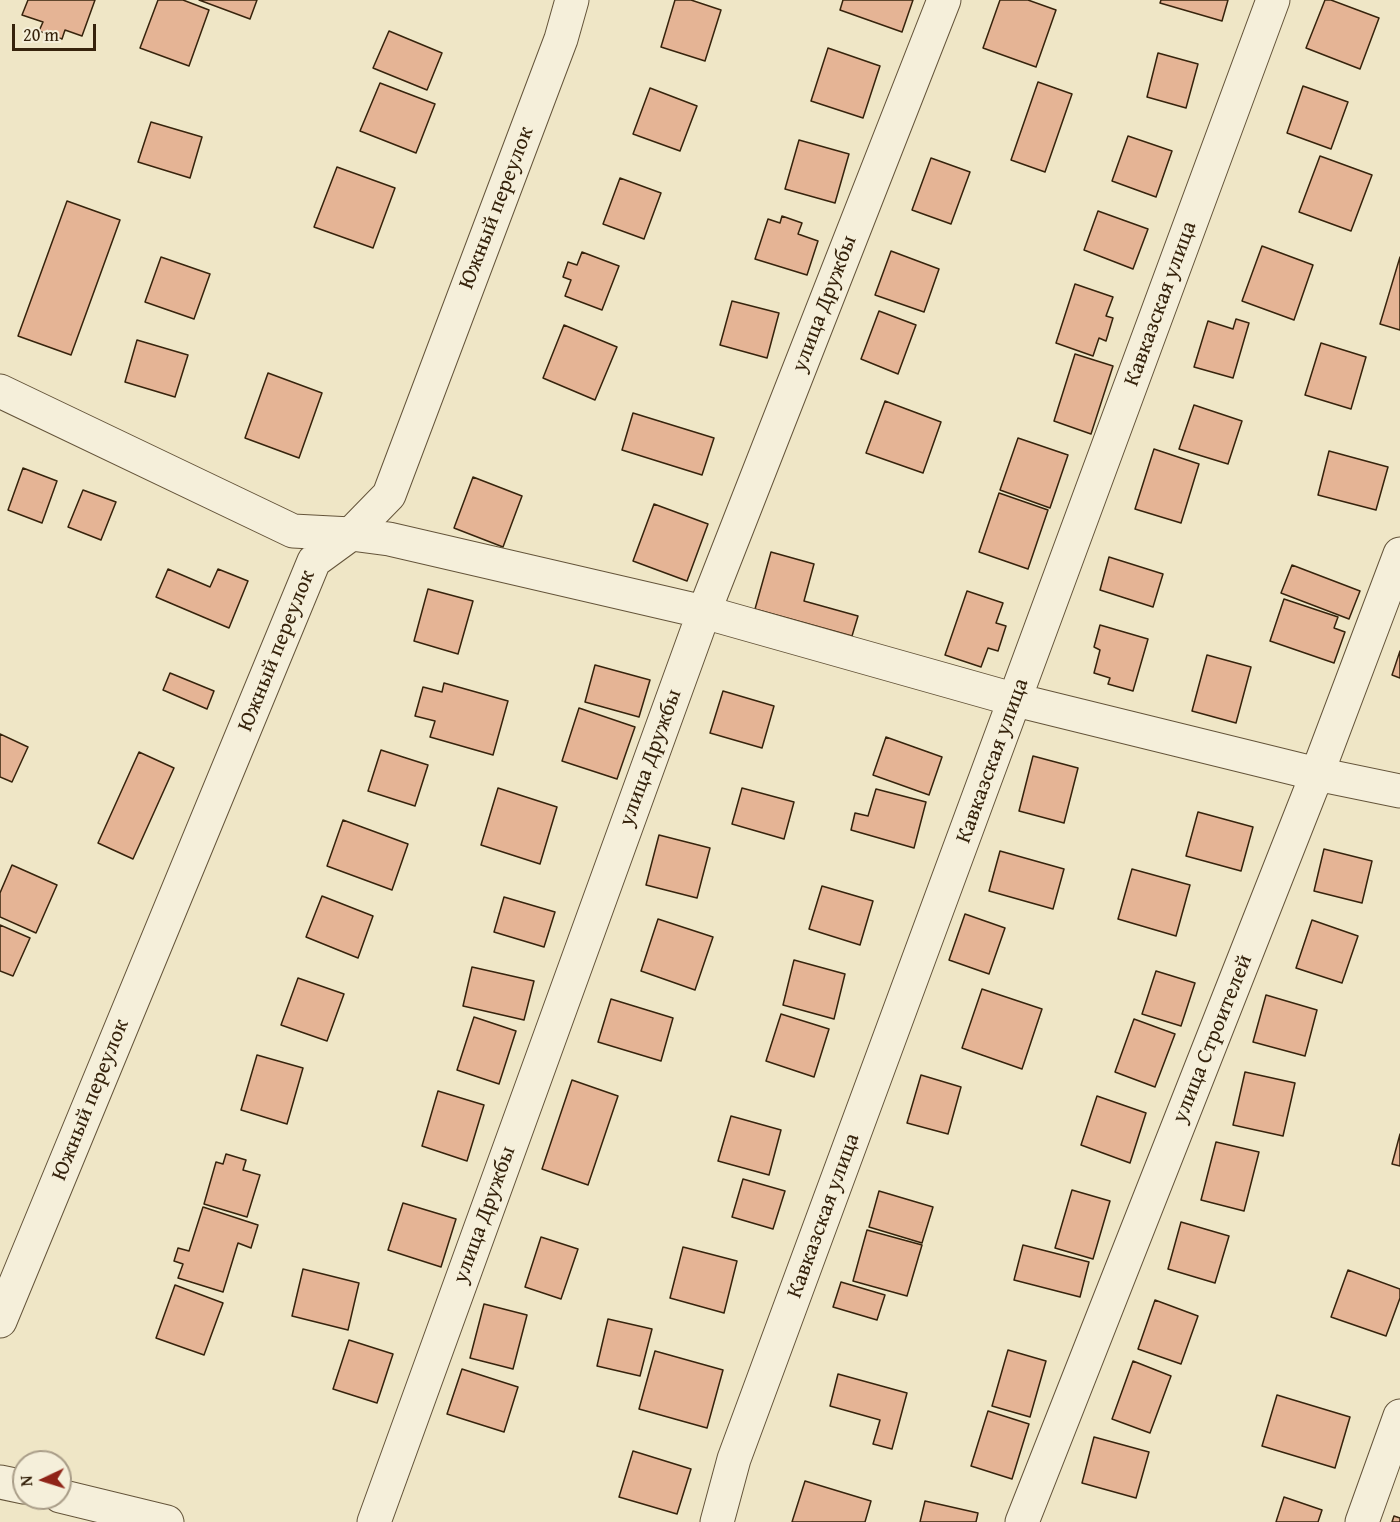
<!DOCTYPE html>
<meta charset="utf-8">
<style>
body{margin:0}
#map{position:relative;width:1400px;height:1522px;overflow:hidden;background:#efe6c6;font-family:"Gentium Book Plus",serif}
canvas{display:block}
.north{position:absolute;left:12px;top:1450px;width:60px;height:60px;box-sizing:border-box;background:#f5efda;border:2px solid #a99d88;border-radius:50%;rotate:266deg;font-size:16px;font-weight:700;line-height:24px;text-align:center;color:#36230c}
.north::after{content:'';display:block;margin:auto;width:21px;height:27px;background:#8f2418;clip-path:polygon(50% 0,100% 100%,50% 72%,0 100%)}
.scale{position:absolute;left:12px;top:24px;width:84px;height:27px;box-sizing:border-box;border:3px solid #36230c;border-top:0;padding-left:8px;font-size:18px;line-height:21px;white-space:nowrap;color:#36230c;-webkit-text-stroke:4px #f5efda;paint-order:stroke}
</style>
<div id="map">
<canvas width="1400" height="1522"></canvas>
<div class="north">N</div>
<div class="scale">20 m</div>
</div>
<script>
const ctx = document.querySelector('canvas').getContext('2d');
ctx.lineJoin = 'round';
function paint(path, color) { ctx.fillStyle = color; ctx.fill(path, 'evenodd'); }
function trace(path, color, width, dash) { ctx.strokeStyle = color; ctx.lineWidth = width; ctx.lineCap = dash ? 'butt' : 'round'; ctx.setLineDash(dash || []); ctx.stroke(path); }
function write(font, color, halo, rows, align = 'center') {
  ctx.font = font + ' "Gentium Book Plus",serif'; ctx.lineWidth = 6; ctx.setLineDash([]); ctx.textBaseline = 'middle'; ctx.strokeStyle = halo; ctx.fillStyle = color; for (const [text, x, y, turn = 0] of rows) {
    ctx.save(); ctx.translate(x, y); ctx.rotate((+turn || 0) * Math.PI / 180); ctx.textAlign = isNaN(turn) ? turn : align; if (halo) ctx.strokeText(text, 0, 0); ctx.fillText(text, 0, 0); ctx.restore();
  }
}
const building = new Path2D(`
 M28 0H95L82 36 65 30 62 39 39 31 43 22 22 15Z
 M158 0H183L209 10 189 66 140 48Z
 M199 0H257L250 19Z
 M675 0H691L721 10 705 61 661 47Z
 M843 0H913L902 32 840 10Z
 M1000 0H1028L1056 10 1036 67 983 48Z
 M1161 0H1228L1222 21 1160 3Z
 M1325 0H1331L1379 18 1360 69 1306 48Z
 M389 31 442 53 427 90 373 68Z
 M828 48 880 66 863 118 811 101Z
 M1158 53 1198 64 1186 108 1147 97Z
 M1038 82 1072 94 1045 172 1011 160Z
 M380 83 435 104 416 153 360 131Z
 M1303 86 1348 102 1331 149 1287 133Z
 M650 88 697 106 680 151 633 134Z
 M151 122 202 137 190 178 138 162Z
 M1128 136 1172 151 1156 197 1112 181Z
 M799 140 849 154 835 203 785 189Z
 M1320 156 1372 175 1351 231 1299 212Z
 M931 158 970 172 951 224 912 210Z
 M337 167 395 188 373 248 314 227Z
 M620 178 661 193 644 239 603 224Z
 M67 201 120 220 71 355 18 336Z
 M1098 211 1148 229 1133 269 1084 250Z
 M782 216 802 223 798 234 818 241 807 275 755 259 768 219 780 223Z
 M1262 246 1313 265 1294 320 1242 301Z
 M891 251 939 269 924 312 875 295Z
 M582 252 619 266 602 310 565 296 571 280 563 277 568 262 577 265Z
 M161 257 210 274 194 319 145 302Z
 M1400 257V330L1380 324Z
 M1075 284 1113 297 1106 316 1113 318 1106 341 1099 338 1093 356 1056 343Z
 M732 301 779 313 767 358 720 345Z
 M879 311 916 325 898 374 861 359Z
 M1236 319 1249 323 1233 378 1194 367 1208 321 1233 329Z
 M564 325 617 347 595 400 543 378Z
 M137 340 188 355 175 397 125 382Z
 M1321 343 1366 357 1351 409 1305 395Z
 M1075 354 1113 366 1091 434 1054 421Z
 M268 373 322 393 299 458 245 438Z
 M885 401 941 422 923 473 866 453Z
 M1194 405 1242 421 1228 464 1179 449Z
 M633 413 714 438 702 475 622 450Z
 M1018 438 1068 455 1050 508 1000 490Z
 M1154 449 1199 464 1181 523 1135 509Z
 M1329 451 1388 467 1376 510 1318 495Z
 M23 468 57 481 42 523 8 510Z
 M473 477 522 496 503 547 454 528Z
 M83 490 116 502 101 540 68 527Z
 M999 493 1048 510 1028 569 979 552Z
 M654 504 708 524 687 581 633 561Z
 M771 552 814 564 804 601 858 616 852 636 755 609Z
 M1109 557 1163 574 1153 607 1100 590Z
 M1292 565 1360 591 1349 619 1281 593Z
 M168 569 210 587 218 569 248 581 229 628 156 597Z
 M428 589 473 601 458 654 414 641Z
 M967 591 1003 603 996 623 1006 626 998 651 988 648 981 667 945 655Z
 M1284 599 1338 617 1334 628 1345 632 1334 663 1270 641Z
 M1100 625 1148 639 1133 691 1108 684 1110 678 1094 673 1100 650 1094 647Z
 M1400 651V678L1392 675Z
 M1207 655 1251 667 1236 723 1192 711Z
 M595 665 650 680 639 717 585 702Z
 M170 673 214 691 207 709 163 690Z
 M444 683 508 701 493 755 430 737 435 721 415 716 423 687 442 692Z
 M723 691 774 706 762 748 710 733Z
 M579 708 635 727 617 779 562 761Z
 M0 734 28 747 12 782 0 777Z
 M886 737 942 757 929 795 873 775Z
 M381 750 428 765 415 806 368 791Z
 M139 752 174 768 133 859 98 843Z
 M1033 756 1078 768 1064 823 1019 811Z
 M498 788 557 807 540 864 481 845Z
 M742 788 794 802 784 839 732 824Z
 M876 789 926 802 914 848 851 830 855 813 868 816Z
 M1198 812 1253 827 1241 871 1186 856Z
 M343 820 408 844 392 890 327 866Z
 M659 835 710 848 697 898 646 885Z
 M1324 849 1372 861 1362 903 1314 891Z
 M1000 851 1064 869 1053 909 989 891Z
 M12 865 57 885 36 933 0 917V893Z
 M1132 869 1190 885 1176 936 1118 919Z
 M822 886 873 901 860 945 809 929Z
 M322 896 373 916 358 958 306 937Z
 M504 897 555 912 544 947 494 932Z
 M965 914 1005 928 989 974 949 960Z
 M658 919 713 937 695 990 641 971Z
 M1312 920 1358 936 1342 983 1296 968Z
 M0 925 30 938 13 976 0 971Z
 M794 960 845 974 834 1019 783 1005Z
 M472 967 534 981 524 1020 463 1006Z
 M1156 971 1195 983 1181 1026 1142 1014Z
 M298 978 344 994 327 1041 281 1025Z
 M982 989 1042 1009 1022 1069 962 1048Z
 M1266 995 1317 1010 1305 1056 1253 1042Z
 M611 999 673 1018 661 1061 598 1042Z
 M781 1014 829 1029 814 1077 766 1061Z
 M474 1017 516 1031 499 1084 457 1070Z
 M1134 1019 1175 1034 1155 1087 1115 1072Z
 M257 1055 303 1068 287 1124 241 1110Z
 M1245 1072 1295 1083 1283 1136 1233 1125Z
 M921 1075 961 1087 948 1134 907 1123Z
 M572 1080 618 1096 588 1185 542 1169Z
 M438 1091 484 1105 467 1161 422 1146Z
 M1097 1096 1146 1113 1130 1163 1081 1145Z
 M731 1116 781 1130 769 1175 718 1161Z
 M1400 1134V1166L1392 1164Z
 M1216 1142 1259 1152 1244 1211 1201 1200Z
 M226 1154 246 1160 243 1170 260 1175 247 1217 204 1204 216 1162 223 1164Z
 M743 1179 785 1191 773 1229 732 1217Z
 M1072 1190 1110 1201 1093 1259 1055 1248Z
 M879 1191 933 1207 922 1243 869 1227Z
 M403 1203 456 1219 441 1267 388 1250Z
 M203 1207 258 1225 251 1248 238 1243 223 1292 178 1278 183 1264 174 1261 178 1248 189 1251Z
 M1181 1222 1229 1236 1215 1283 1168 1269Z
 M867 1230 922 1245 907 1296 853 1281Z
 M541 1237 578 1249 561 1299 525 1287Z
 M1023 1245 1089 1262 1080 1297 1014 1280Z
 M683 1247 737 1261 724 1313 670 1298Z
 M303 1269 359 1283 348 1330 292 1316Z
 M1348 1270 1400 1289V1298L1386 1336 1331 1317Z
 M841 1282 885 1295 877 1320 833 1307Z
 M175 1285 223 1303 204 1355 156 1338Z
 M1155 1300 1198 1316 1181 1364 1138 1349Z
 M484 1304 527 1315 513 1369 470 1358Z
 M608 1319 652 1329 640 1376 597 1366Z
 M349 1340 393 1354 377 1403 333 1389Z
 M1008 1350 1046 1361 1030 1417 992 1406Z
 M655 1351 723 1370 707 1428 639 1409Z
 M1133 1361 1171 1376 1150 1433 1112 1419Z
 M462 1369 518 1387 504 1432 447 1414Z
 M838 1374 907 1393 892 1449 873 1444 880 1420 830 1406Z
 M1277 1395 1350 1417 1335 1468 1262 1446Z
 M988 1411 1029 1424 1012 1479 971 1466Z
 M1094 1437 1149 1452 1136 1498 1082 1483Z
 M633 1451 691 1469 677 1514 619 1497Z
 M805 1481 871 1501 865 1522H792Z
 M1284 1497 1322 1510 1318 1522H1276Z
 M925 1501 978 1513 976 1522H920Z
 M1394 1516 1400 1518V1522H1392Z`);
paint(building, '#e5b495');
trace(building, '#36230c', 1.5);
const minor = new Path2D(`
 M0 391 293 531 351 534 389 539 704 612 1016 700 1317 774 1400 791
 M0 1321 314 561 351 534 389 495 561 39 572 0
 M0 1482 24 1487
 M60 1496 167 1522
 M374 1522 704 612 944 0
 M717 1522 734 1459 1273 0
 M1022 1522 1317 774 1400 554
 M1362 1522 1400 1416`);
trace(minor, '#64543a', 35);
trace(minor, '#f5efda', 33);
write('22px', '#36230c', '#f5efda', [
 ["Южный переулок",497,208,-69],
 ["улица Дружбы",825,304,-69],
 ["Кавказская улица",1161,304,-70],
 ["Южный переулок",277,651,-68],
 ["улица Дружбы",651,758,-70],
 ["Кавказская улица",993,761,-70],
 ["улица Строителей",1213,1039,-68],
 ["Южный переулок",91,1100,-68],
 ["улица Дружбы",485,1215,-70],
 ["Кавказская улица",824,1216,-70]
]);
</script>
